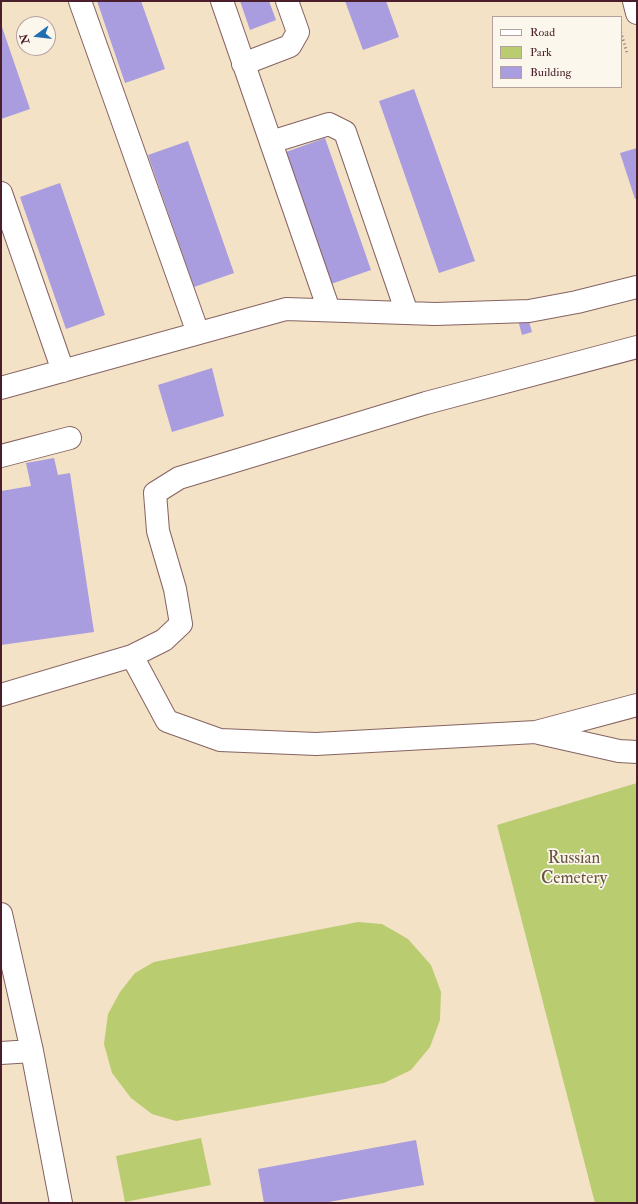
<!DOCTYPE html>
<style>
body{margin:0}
#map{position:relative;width:638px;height:1204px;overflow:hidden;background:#f3e2c6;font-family:"IM FELL Double Pica",serif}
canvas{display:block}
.frame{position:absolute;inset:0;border:2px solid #4a1f2b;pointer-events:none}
.legend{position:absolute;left:492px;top:16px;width:130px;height:72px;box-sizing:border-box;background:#fbf7ec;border:1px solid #b4a19f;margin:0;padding:5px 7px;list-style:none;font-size:12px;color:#4a1f2b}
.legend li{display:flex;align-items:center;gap:8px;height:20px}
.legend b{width:20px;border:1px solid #b4a19f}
.north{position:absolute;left:16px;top:16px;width:40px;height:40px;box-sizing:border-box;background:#fbf7ec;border:1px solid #b4a19f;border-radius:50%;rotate:255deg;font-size:11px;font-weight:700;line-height:16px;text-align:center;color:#4a1f2b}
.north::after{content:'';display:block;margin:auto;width:14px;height:18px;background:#1f6fb2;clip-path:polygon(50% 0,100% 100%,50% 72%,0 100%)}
</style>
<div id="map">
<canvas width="638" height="1204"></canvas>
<div class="frame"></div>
<ul class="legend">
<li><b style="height:5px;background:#fff"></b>Road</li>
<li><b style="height:11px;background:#b9cc70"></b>Park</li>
<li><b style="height:11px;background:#a99cdf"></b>Building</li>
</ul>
<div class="north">N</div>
</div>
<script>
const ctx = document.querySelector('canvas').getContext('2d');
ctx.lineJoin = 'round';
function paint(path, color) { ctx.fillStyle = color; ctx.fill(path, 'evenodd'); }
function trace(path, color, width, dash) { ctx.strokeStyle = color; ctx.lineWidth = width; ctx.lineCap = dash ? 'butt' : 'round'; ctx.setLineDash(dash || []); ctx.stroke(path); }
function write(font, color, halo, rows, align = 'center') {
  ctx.font = font + ' "IM FELL Double Pica",serif'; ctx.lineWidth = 3.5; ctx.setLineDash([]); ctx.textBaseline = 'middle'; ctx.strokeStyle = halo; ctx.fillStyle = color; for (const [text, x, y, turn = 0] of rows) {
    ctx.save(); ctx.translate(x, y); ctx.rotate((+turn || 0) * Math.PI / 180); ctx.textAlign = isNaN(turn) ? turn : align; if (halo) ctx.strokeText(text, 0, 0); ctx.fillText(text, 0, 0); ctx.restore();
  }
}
paint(new Path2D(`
 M637 783V1203H595L497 825Z
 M358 922 382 924 408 939 431 965 441 992 440 1020 430 1047 411 1070 384 1083 176 1121 152 1114 131 1098 112 1073 104 1044 108 1014 120 992 135 973 154 962Z
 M201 1138 211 1185 125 1202 116 1156Z`), '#b9cc70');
paint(new Path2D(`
 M97 1H141L165 69 125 83Z
 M240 1H269L276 20 250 30Z
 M345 1H386L399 37 363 50Z
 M1 24 30 109 1 119Z
 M414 89 475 261 439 273 379 101Z
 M325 138 371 270 331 284 286 152Z
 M188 141 234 273 194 287 148 155Z
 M637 148V198L635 199 620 153Z
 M60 183 105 315 66 329 20 197Z
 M528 318 532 332 522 335 518 320Z
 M212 368 224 416 172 432 158 385Z
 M54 458 58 475 70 473 94 632 1 645V491L31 486 26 463Z
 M416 1140 424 1185 323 1203H264L258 1169Z`), '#a99cdf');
const minor = new Path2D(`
 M80 1 198 333
 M222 1 329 310
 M634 1 637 13
 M243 64 290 46 298 32 287 1
 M271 142 329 124 345 132 407 313
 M1 193 63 371
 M1 388 286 309 435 314 529 311 577 302 637 287
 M1 456 70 438
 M132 656 167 721 220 740 316 744 536 732 637 705
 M1 695 132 656 164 640 181 624 175 589 158 531 155 493 179 478 426 403 637 347
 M539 733 619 751 637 752
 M1 914 32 1051 61 1203
 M1 1053 32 1051`);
trace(minor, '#856361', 24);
trace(new Path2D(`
 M621 32 627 53`), '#856361', 2.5, [1, 3]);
trace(minor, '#fff', 22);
write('17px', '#6b5340', '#fbf7ec', [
 ["Russian",574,859],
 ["Cemetery",574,879]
]);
</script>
